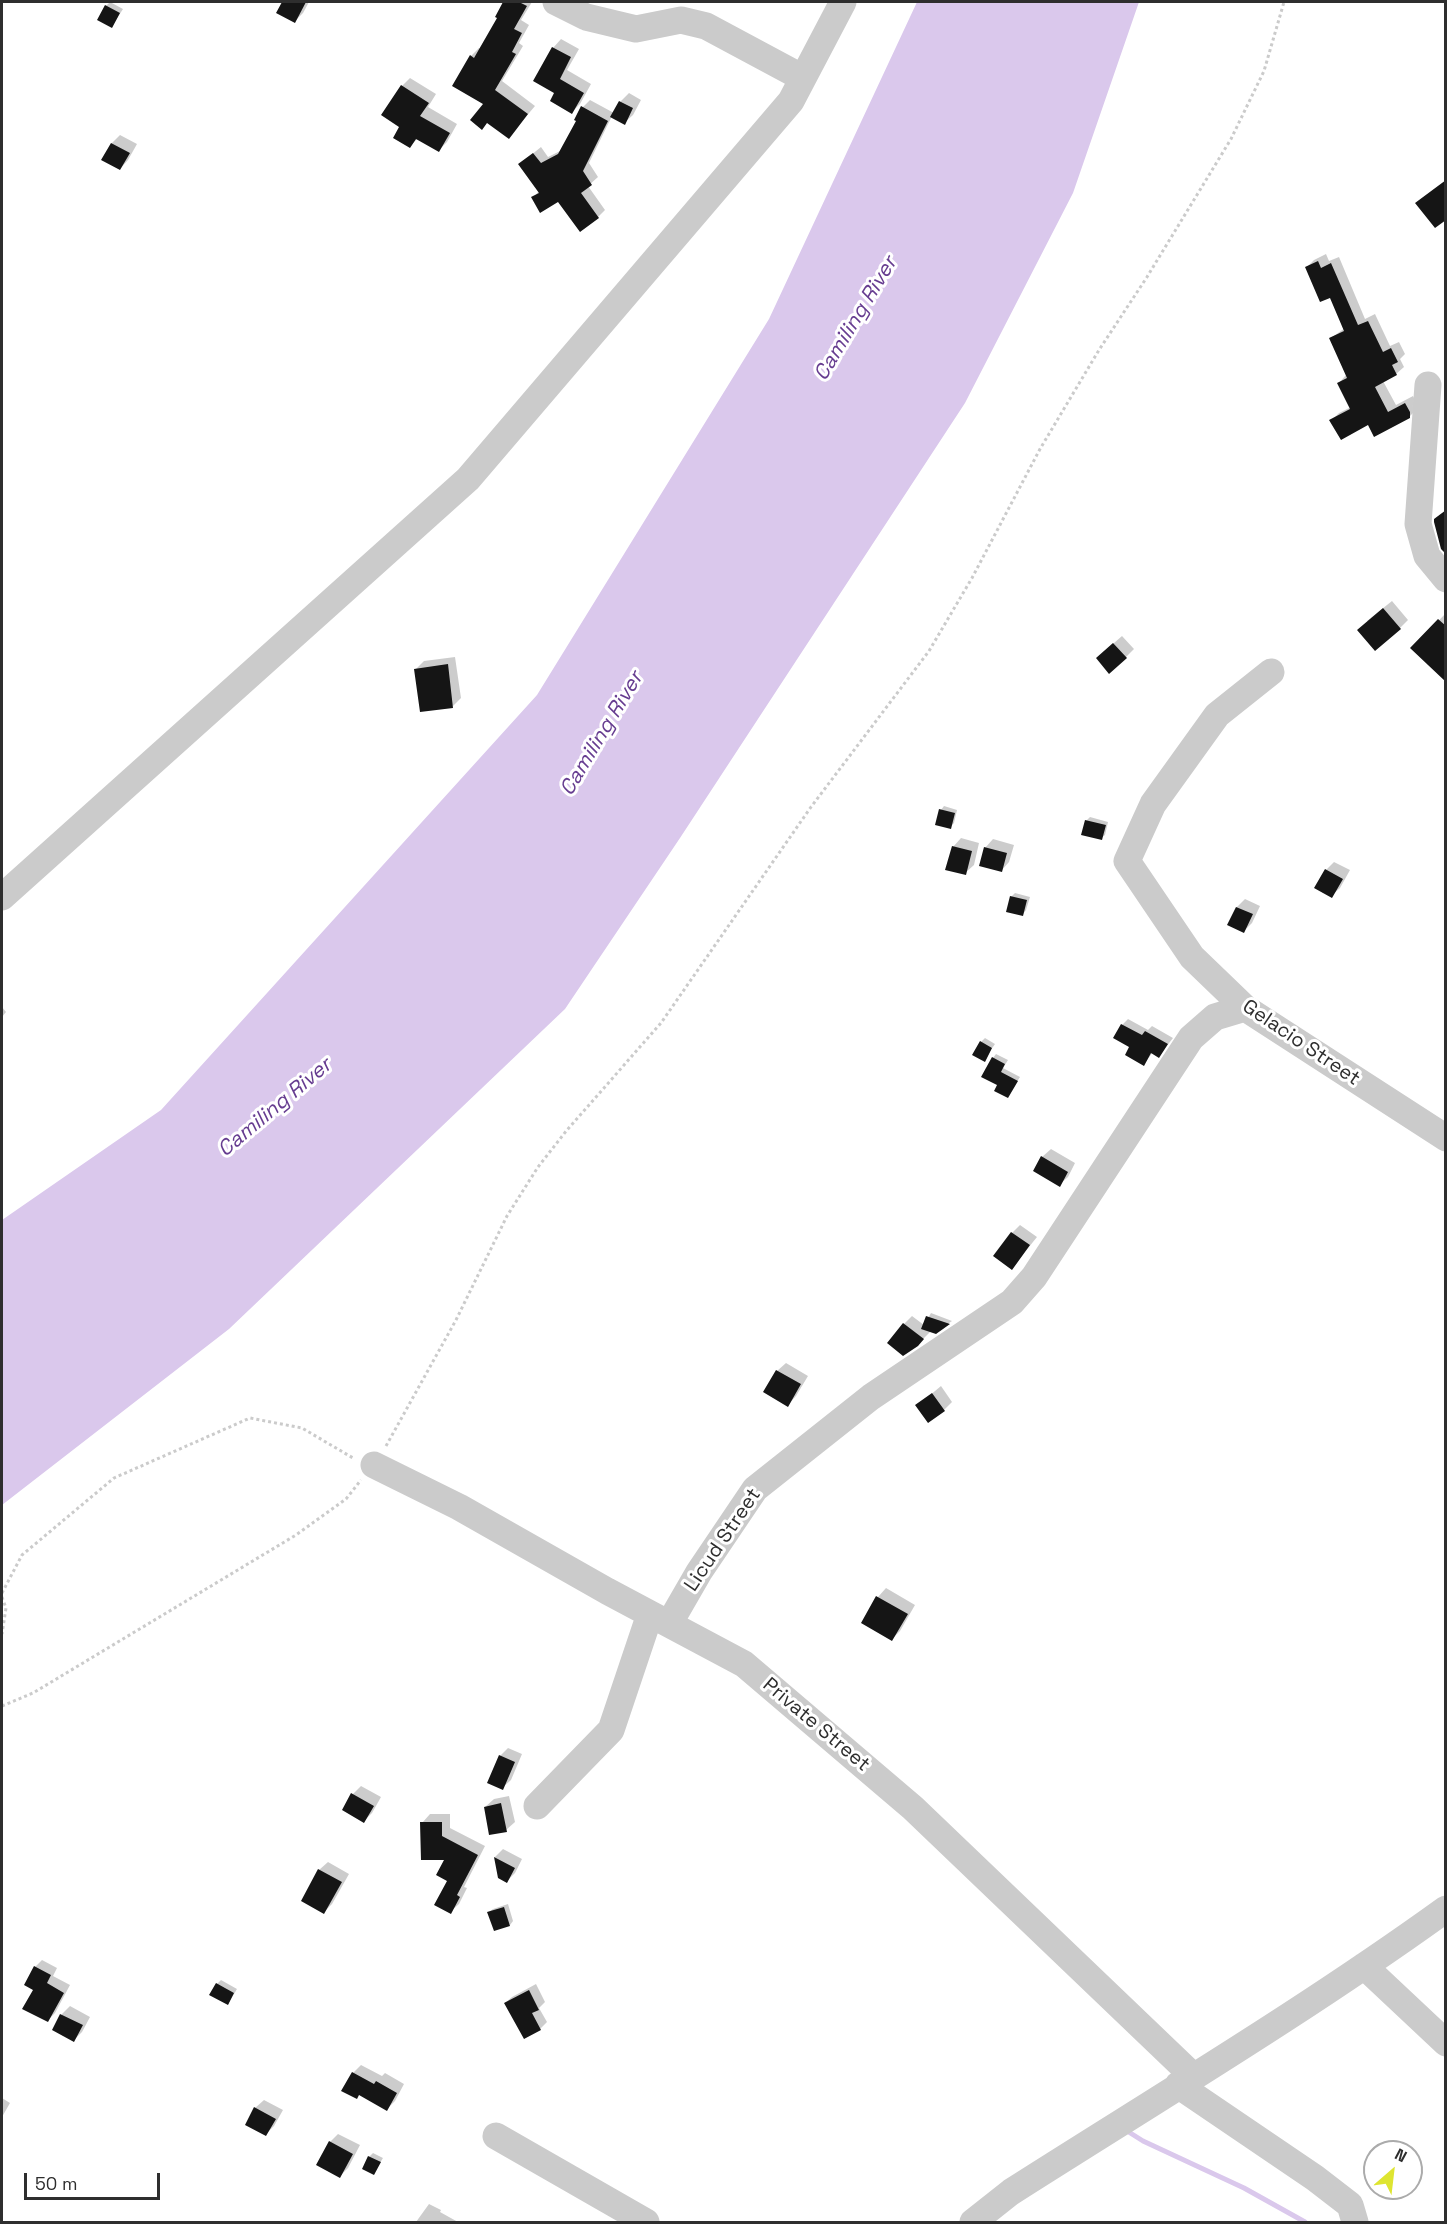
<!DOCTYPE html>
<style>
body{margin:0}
#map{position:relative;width:1447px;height:2224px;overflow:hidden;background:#fff;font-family:"Space Grotesk",sans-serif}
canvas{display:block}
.frame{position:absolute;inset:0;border:3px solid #2e2e2e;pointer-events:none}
.north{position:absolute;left:1363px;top:2140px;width:60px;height:60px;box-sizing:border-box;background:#fff;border:2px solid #ababab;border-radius:50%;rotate:28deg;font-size:16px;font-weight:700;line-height:24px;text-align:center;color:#2e2e2e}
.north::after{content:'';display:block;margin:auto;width:21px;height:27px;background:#dee531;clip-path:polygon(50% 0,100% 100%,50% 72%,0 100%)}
.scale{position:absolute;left:24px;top:2173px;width:136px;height:27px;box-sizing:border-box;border:3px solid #2e2e2e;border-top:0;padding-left:8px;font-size:18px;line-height:21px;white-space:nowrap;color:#2e2e2e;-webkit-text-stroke:4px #fff;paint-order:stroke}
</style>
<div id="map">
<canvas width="1447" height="2224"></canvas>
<div class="frame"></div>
<div class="north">N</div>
<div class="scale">50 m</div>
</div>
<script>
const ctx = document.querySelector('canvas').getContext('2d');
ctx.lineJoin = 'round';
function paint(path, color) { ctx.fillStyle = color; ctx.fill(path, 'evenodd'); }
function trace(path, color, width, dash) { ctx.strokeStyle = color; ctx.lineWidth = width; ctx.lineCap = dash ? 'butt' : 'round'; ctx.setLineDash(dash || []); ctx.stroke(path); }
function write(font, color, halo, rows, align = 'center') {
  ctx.font = font + ' "Space Grotesk",sans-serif'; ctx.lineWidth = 6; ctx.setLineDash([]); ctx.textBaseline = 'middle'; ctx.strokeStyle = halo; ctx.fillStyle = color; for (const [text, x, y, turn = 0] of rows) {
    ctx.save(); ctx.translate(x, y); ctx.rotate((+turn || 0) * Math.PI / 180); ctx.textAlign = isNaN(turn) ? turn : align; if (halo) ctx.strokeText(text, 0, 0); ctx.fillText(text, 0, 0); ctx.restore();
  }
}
paint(new Path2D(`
 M917 2H1139L1073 193 965 403 680 838 565 1009 229 1329 2 1505V1220L161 1110 537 695 769 319Z`), '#dac8ec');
paint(new Path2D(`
 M110 2 123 9 112 26 106 6Z
 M284 2H309L303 13 295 21 278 12Z
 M505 2H532L521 20 529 25 519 43 523 46 502 81 535 106 509 137 485 104 471 56 479 48 481 49 499 17 497 16Z
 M561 39 579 49 567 70 591 84 580 104 572 112 556 92 553 48Z
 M410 78 436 94 428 107 457 124 447 142 439 150 418 138 410 146 401 126 402 86Z
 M629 93 641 100 633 115 624 123 612 116 589 163 598 177 588 186 605 210 598 217 559 200 533 198 539 191 520 164 541 147 548 157 562 150 578 120 583 107 590 100 614 113 620 102Z
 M120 135 137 144 128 160 120 169 103 160 112 143Z
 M1326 254 1329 261 1339 257 1365 319 1375 314 1390 346 1399 342 1405 354 1400 359 1404 367 1396 374 1383 381 1396 405 1413 396 1417 404V409L1409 417 1369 423 1331 421 1339 413 1351 407 1339 383 1346 375 1331 338 1345 328 1331 296 1307 267 1314 260Z
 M1392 601 1408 620 1400 628 1367 621Z
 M1446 613V680L1412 648Z
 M1122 636 1134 649 1126 657 1106 650Z
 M455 657 461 698 453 706 416 669 424 661Z
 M944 806 957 810 954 823 950 827 941 810Z
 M1090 817 1108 822 1105 835 1101 838 1086 821Z
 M961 838 979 843 974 865 965 873 953 847Z
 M993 839 1014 845 1009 862 1001 871 985 848Z
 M1334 862 1350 870 1340 888 1331 896 1326 870Z
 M1015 893 1030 897 1026 910 1023 914 1011 897Z
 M1245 899 1260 906 1252 923 1244 931 1229 924 1237 907Z
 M2 1007 6 1012 2 1017Z
 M1128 1019 1148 1030 1152 1026 1173 1038 1159 1056 1153 1052 1144 1064 1131 1046 1122 1025Z
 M985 1038 995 1044 984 1060 981 1042Z
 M996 1054 1008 1060 1003 1068 1020 1077 1008 1096 999 1085 993 1058Z
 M1051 1149 1075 1163 1068 1177 1059 1185 1042 1157Z
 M1020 1225 1037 1237 1012 1268V1233Z
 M931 1313 952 1321 936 1332 931 1331 917 1345 904 1324 912 1316 924 1325Z
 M786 1363 808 1376 796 1396 788 1405 777 1371Z
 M941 1386 952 1402 944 1410 917 1406Z
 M886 1588 915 1605 900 1631 892 1639 863 1622 878 1597Z
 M508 1748 522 1754 511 1780 502 1788 500 1756Z
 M361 1786 381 1797 372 1813 364 1821 353 1794Z
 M509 1796 515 1822 506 1830 485 1807 494 1799Z
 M430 1814H450V1828L485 1846 464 1887 467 1888 459 1904 450 1912 447 1858 422 1823Z
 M503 1849 522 1859 515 1873 507 1881 499 1877 495 1857Z
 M328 1862 349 1874 332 1904 324 1912 319 1870Z
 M508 1904 513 1921 510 1925 489 1912 493 1909Z
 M42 1960 57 1968 53 1976 70 1985 55 2013 48 2020 35 1989V1967Z
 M221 1980 237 1989 228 2004 217 1984Z
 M536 1984 545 2002 539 2008 547 2022 540 2029 505 2003 512 1997Z
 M70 2006 90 2017 82 2032 74 2040 54 2029 62 2014Z
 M361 2065 382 2076 385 2073 404 2084 395 2101 387 2109 353 2073Z
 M2 2098 10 2103 2 2117Z
 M264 2100 283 2110 274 2126 266 2134 255 2108Z
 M338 2134 360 2145 348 2168 340 2176 330 2142Z
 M373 2153 383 2158 374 2173 369 2157Z
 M429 2204 441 2210 440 2212 458 2222H416Z`), '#0003');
trace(new Path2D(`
 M1124 2129 1143 2141 1244 2188 1305 2222`), '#dac8ec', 5);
paint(new Path2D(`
 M282 2H306L295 23 276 13Z
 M503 2H519L527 6 514 29 522 33 512 52 516 54 495 90 528 114 509 139 487 123 482 130 470 120 483 104 452 86 470 55 474 58 497 18 495 17Z
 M105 5 120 13 112 28 97 20Z
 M552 47 571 57 560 79 584 93 572 114 550 101 554 93 533 81Z
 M401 85 429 103 420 116 450 133 439 152 416 139 410 148 393 138 399 127 381 115Z
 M619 101 633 108 625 125 610 117Z
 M581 106 608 121 583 171 592 185 581 193 599 218 580 232 558 202 540 213 531 197 539 193 518 164 533 153 541 163 558 154 576 121 574 120Z
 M111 143 130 153 120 170 101 160Z
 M1446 180V220L1435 228 1415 203Z
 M1318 261 1321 268 1331 263 1358 325 1368 321 1383 352 1391 348 1398 362 1392 365 1397 375 1375 387 1388 412 1405 403 1410 412V418L1374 437 1368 425 1341 440 1329 420 1350 409 1337 383 1347 378 1329 338 1344 331 1330 298 1320 302 1305 267Z
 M1446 510V554L1441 549 1434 522V519Z
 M1383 608 1401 629 1375 651 1357 630Z
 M1438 619 1446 626V682L1410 648Z
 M1113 643 1127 658 1109 674 1096 658Z
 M448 664 453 708 420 712 414 669Z
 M939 809 955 813 951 829 935 825Z
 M1085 820 1106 825 1102 840 1081 835Z
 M952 846 972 851 966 875 945 870Z
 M984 847 1007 853 1002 872 979 866Z
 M1325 869 1343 879 1332 898 1314 888Z
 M1010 896 1027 900 1023 916 1006 912Z
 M1236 907 1253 914 1244 933 1227 925Z
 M1121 1024 1142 1035 1145 1031 1168 1044 1159 1058 1151 1053 1144 1066 1125 1055 1129 1047 1113 1038Z
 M980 1041 992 1048 985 1062 972 1055Z
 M992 1057 1005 1064 1001 1072 1018 1081 1008 1098 994 1091 997 1085 981 1077Z
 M1041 1156 1068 1172 1060 1187 1033 1171Z
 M1011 1232 1030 1245 1012 1270 993 1256Z
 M926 1316 950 1324 936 1334 921 1329Z
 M903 1323 924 1339 918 1346 903 1356 887 1343Z
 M776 1370 801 1384 788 1407 763 1392Z
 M932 1393 945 1411 928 1423 915 1405Z
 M876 1596 908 1614 892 1641 861 1623Z
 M499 1755 515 1762 503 1790 487 1783Z
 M351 1793 374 1806 364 1823 342 1810Z
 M501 1803 507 1832 489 1835 484 1807Z
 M420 1822H442V1836L478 1855 457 1895 460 1897 451 1914 434 1905 447 1881 436 1875 444 1860H421Z
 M494 1857 515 1868 507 1883 498 1878Z
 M318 1869 342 1882 324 1914 301 1901Z
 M504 1907 510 1926 494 1931 487 1912Z
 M34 1966 51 1975 47 1983 64 1993 48 2022 22 2009 33 1990 24 1985Z
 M216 1983 234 1993 228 2005 209 1995Z
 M529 1990 539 2010 532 2013 541 2030 524 2039 504 2003Z
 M60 2014 83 2025 74 2042 52 2030Z
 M352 2072 374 2084 376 2081 397 2093 387 2111 359 2095 357 2099 341 2091Z
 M254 2107 276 2119 266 2136 245 2125Z
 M329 2141 353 2154 340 2178 316 2165Z
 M368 2156 381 2162 374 2175 362 2169Z`), '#151515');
trace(new Path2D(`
 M386 1446 456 1320 507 1216 538 1167 567 1130 661 1023 811 807 929 651 972 578 1040 449 1099 350 1147 277 1231 139 1264 71 1284 2
 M2 1593 22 1555 114 1478 250 1418 302 1428 353 1458
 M2 1597 6 1608 2 1634
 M2 1706 33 1693 296 1535 346 1499 361 1480`), '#cbcbcb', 3, [3, 3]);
trace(new Path2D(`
 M556 2 586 17 636 29 681 20 706 26 803 78
 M1428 385 1418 524 1427 556 1446 579
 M1271 672 1217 715 1153 804 1127 861 1192 957 1245 1008 1446 1138
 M2 897 468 479 791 101 843 2
 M374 1465 459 1507 607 1591 744 1664 913 1808 1193 2076
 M669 1624 699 1572 755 1489 871 1397 1012 1302 1034 1277 1191 1038 1215 1017 1245 1008
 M537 1806 611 1730 650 1614
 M1364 1966 1446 2043
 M1178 2085 1315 2178 1350 2205 1355 2222
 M496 2136 646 2222
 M973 2222 1011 2192C1157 2099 1306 2010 1446 1909`), '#cbcbcb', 27);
write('20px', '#2e2e2e', '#fff', [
 ["Gelacio Street",1301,1043,34],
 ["Licud Street",723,1540,-56],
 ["Private Street",816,1725,40]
]);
write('italic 21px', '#663c90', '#fff', [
 ["Camiling River",856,319,-59],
 ["Camiling River",602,734,-59],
 ["Camiling River",275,1108,-40]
]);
</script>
